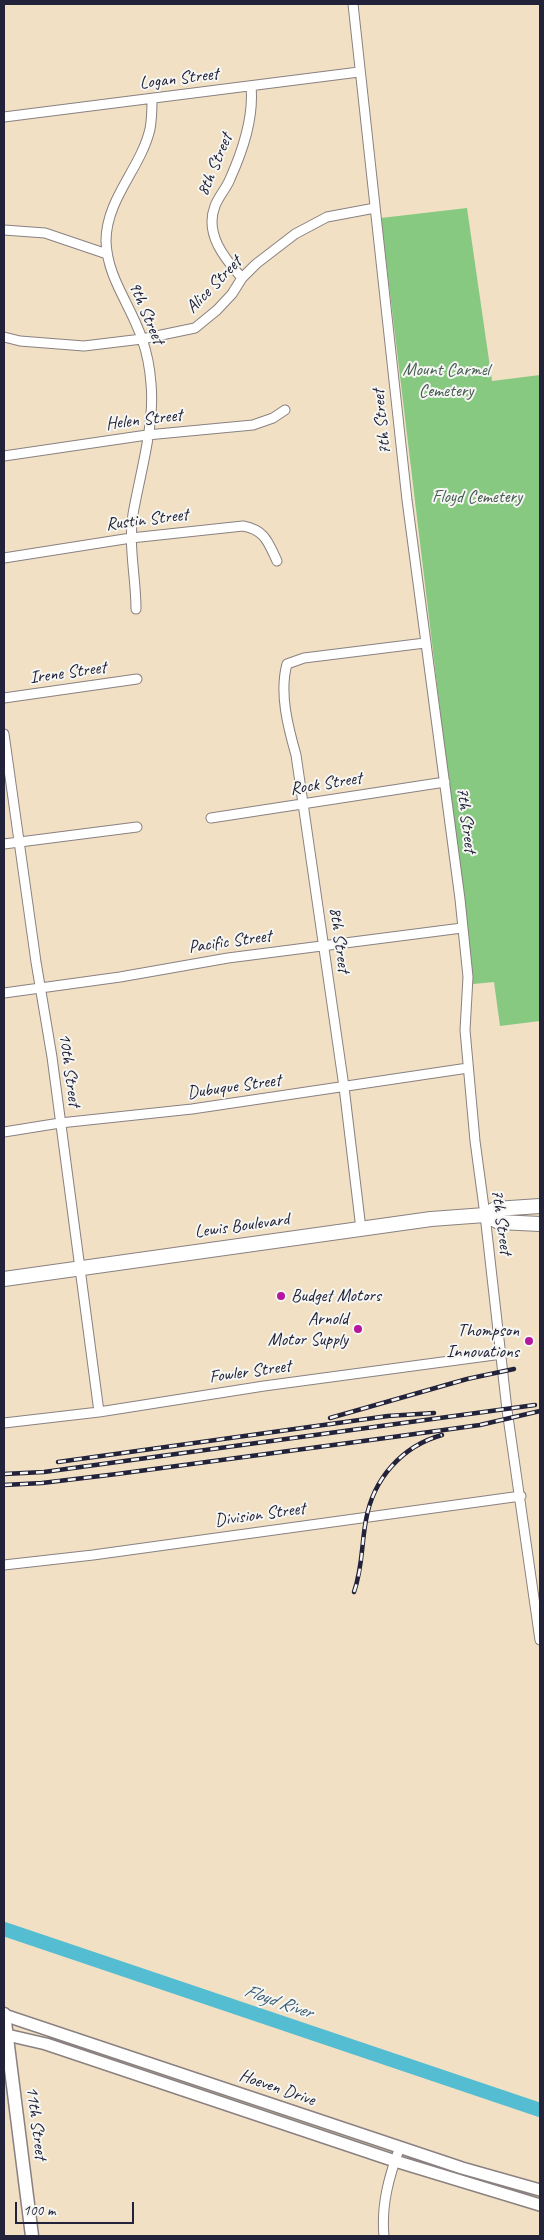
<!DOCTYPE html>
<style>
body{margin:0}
#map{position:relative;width:544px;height:2240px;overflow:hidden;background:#f1e0c4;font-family:Caveat,sans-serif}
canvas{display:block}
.frame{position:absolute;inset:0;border:5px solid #22223b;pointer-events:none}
.scale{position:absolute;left:15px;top:2202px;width:119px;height:22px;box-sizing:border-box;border:2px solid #22223b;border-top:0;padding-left:6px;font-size:15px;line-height:18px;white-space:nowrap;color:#22223b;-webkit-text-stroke:4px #f6f6f2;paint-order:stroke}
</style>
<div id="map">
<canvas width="544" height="2240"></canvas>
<div class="frame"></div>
<div class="scale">100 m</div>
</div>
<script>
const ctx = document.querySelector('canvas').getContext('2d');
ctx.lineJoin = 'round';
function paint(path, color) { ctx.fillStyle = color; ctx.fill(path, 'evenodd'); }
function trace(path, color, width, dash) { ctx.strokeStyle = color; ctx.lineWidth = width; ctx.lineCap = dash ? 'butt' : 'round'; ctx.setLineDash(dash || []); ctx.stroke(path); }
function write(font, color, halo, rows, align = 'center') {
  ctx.font = font + ' Caveat,sans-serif'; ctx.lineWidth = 4; ctx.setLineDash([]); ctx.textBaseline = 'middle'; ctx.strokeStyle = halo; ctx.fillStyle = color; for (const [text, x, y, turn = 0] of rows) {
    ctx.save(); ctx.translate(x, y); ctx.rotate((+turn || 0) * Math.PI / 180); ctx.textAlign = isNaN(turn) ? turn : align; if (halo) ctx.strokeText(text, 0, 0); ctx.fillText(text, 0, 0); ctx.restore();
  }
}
paint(new Path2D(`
 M467 208 492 381 540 375V1021L500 1026 494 982 473 984 381 218Z`), '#88c981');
trace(new Path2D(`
 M4 1929 540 2110`), '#55bdd2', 14);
const minor = new Path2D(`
 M353 4 407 500 460 899 468 977 465 1030 475 1141 485 1215 507 1410 540 1640
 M4 117 359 72
 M4 230 45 233 107 254
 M242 278C225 259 204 234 215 206 218 197 226 189 230 179 243 150 254 118 251 86
 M4 337 20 341 84 346 142 339 195 328 217 310 232 294 242 278 256 264 295 234 327 217 375 208
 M4 456 147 435 253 425 273 418 285 410
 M4 558 131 538 243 526C265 530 268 542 277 561
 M136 609C136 577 128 546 133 514 140 474 155 424 151 384 150 369 147 353 142 339 131 305 107 278 106 241 106 199 141 168 150 129 152 118 152 109 152 99
 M4 698 137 679
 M4 734 36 962 52 1057 99 1412
 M211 818 445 782
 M4 844 137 827
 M4 993 120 977 228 958 462 928
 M4 1132 60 1123 192 1109 468 1068
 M361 1229 344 1087 296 755C288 727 279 693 287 664L304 658 425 643
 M4 1423 99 1412 264 1386 502 1354
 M4 1565 93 1555 521 1496
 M384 2236C381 2205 389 2176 400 2147`);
const tertiary = new Path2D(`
 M4 2015 462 2168 540 2190
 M7 2035 46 2044 395 2161 540 2205`);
const secondary = new Path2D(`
 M4 2014 32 2236`);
const primary = new Path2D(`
 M485 1215 499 1222 540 1224
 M4 1279 431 1219 485 1215 495 1209 540 1206`);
trace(minor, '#8a8180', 11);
trace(tertiary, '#8a8180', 14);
trace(secondary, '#8a8180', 15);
trace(primary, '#8a8180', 16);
trace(minor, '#fff', 9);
trace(tertiary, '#fff', 11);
trace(secondary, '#fff', 12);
trace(primary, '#fff', 14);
const rail = new Path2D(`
 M330 1418 467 1379 514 1369
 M58 1462 388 1416 434 1413
 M4 1474 44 1472 535 1405
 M4 1485 42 1483 117 1474 393 1437 480 1425 540 1411
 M354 1592C363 1566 361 1546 366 1520 373 1479 402 1446 442 1435`);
trace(rail, '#22223b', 4.5);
trace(rail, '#f6f6f2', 2.5, [8]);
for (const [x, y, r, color] of [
 [281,1296,5,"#b5179e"],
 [358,1329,5,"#b5179e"],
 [529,1341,5,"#b5179e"]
]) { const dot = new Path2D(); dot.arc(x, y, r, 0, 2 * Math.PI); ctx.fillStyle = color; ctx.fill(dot); trace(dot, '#f6f6f2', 2); }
write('18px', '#22223b', '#f6f6f2', [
 ["Logan Street",179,79,-7],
 ["8th Street",215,165,-67],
 ["Alice Street",214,285,-46],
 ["9th Street",146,313,67],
 ["Helen Street",144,420,-7],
 ["7th Street",382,422,-96],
 ["Rustin Street",147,520,-7],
 ["Irene Street",68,673,-8],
 ["Rock Street",326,784,-9],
 ["7th Street",466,820,83],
 ["8th Street",339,940,82],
 ["Pacific Street",230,942,-8],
 ["10th Street",69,1070,82],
 ["Dubuque Street",234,1087,-8],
 ["7th Street",501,1222,82],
 ["Lewis Boulevard",242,1226,-8],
 ["Fowler Street",250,1372,-8],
 ["Division Street",260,1515,-8],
 ["Hoeven Drive",277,2088,19],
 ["11th Street",36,2123,83]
]);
write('18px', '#465c54', '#f6f6f2', [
 ["Mount Carmel",446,370],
 ["Cemetery",446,391],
 ["Floyd Cemetery",477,497]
]);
write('18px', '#22223b', '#f6f6f2', [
 ["Budget Motors",291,1296,"left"],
 ["Arnold",348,1319],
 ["Motor Supply",348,1340],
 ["Thompson",519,1331],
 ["Innovations",519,1352]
], 'right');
write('italic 19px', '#345870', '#f6f6f2', [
 ["Floyd River",278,2002,19]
]);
</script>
